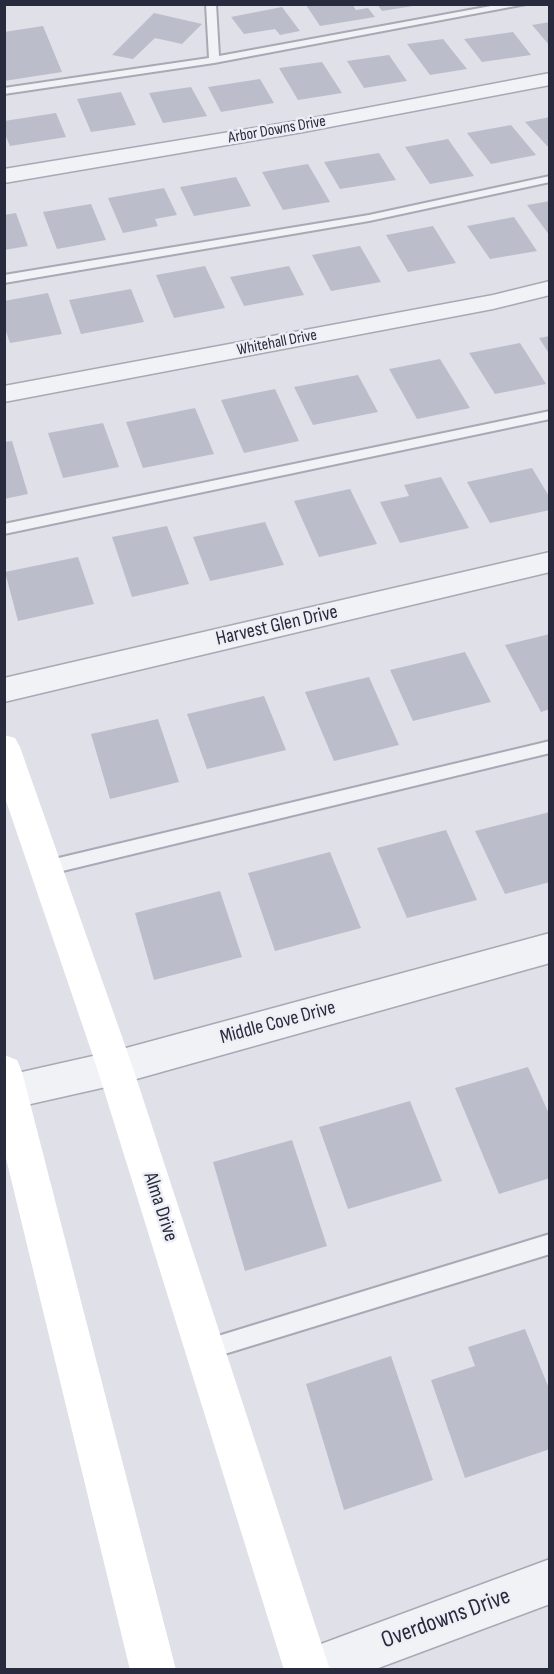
<!DOCTYPE html>
<style>
body{margin:0}
#map{position:relative;width:554px;height:1674px;overflow:hidden;background:#dfe0e8;font-family:"Sofia Sans Condensed",sans-serif}
canvas{display:block}
.frame{position:absolute;inset:0;border:6px solid #282a3e;pointer-events:none}
</style>
<div id="map">
<canvas width="554" height="1674"></canvas>
<div class="frame"></div>
</div>
<script>
const ctx = document.querySelector('canvas').getContext('2d');
ctx.lineJoin = 'round';
function paint(path, color) { ctx.fillStyle = color; ctx.fill(path, 'evenodd'); }
function trace(path, color, width, dash) { ctx.strokeStyle = color; ctx.lineWidth = width; ctx.lineCap = dash ? 'butt' : 'round'; ctx.setLineDash(dash || []); ctx.stroke(path); }
function write(font, color, halo, rows, align = 'center') {
  ctx.font = font + ' "Sofia Sans Condensed",sans-serif'; ctx.lineWidth = 5; ctx.setLineDash([]); ctx.textBaseline = 'middle'; ctx.strokeStyle = halo; ctx.fillStyle = color; for (const [text, x, y, turn = 0] of rows) {
    ctx.save(); ctx.translate(x, y); ctx.rotate((+turn || 0) * Math.PI / 180); ctx.textAlign = isNaN(turn) ? turn : align; if (halo) ctx.strokeText(text, 0, 0); ctx.fillText(text, 0, 0); ctx.restore();
  }
}
paint(new Path2D(`
 M309 4H352L356 10 368 8 375 17 320 26 306 5Z
 M377 4H413V6L382 11Z
 M282 7 300 31 280 35 275 29 244 34 231 17Z
 M154 13 202 24 182 44 155 38 133 59 112 55Z
 M550 22V46L532 25Z
 M43 26 62 72 4 81V32Z
 M513 32 531 55 482 62 464 39Z
 M443 39 467 69 430 75 407 44Z
 M389 55 407 81 364 88 347 61Z
 M322 62 342 93 298 100 279 68Z
 M260 79 274 103 221 112 208 87Z
 M191 87 207 116 163 123 149 93Z
 M121 92 136 125 91 132 77 99Z
 M56 113 66 137 10 146 4 132V121Z
 M550 117V149L525 122Z
 M511 125 536 155 491 164 467 133Z
 M448 139 474 176 430 184 405 147Z
 M379 153 396 180 340 189 324 162Z
 M308 164 330 202 283 210 262 172Z
 M236 177 251 206 194 216 180 187Z
 M164 188 177 215 155 219 158 226 123 233 108 198Z
 M550 201V236L527 205Z
 M91 204 106 240 57 249 43 212Z
 M16 213 28 246 4 250V215Z
 M514 217 537 251 490 259 467 226Z
 M433 226 456 263 408 272 386 235Z
 M360 246 381 282 331 291 312 255Z
 M205 266 225 308 174 318 156 275Z
 M289 266 304 295 244 306 230 277Z
 M131 289 144 322 81 334 69 300Z
 M48 293 62 334 10 343 4 326V301Z
 M550 336V355L539 338Z
 M520 343 546 384 495 394 469 353Z
 M440 359 470 408 417 419 389 369Z
 M358 375 378 412 313 425 294 387Z
 M275 389 299 441 244 453 221 400Z
 M195 408 214 454 143 468 126 422Z
 M103 423 119 467 63 478 48 433Z
 M12 441 28 494 4 499V442Z
 M532 468 550 498V510L490 523 467 482Z
 M441 477 469 528 400 543 380 502 409 496 404 485Z
 M350 489 377 544 319 557 294 501Z
 M265 522 284 565 210 581 193 537Z
 M167 526 189 584 132 597 112 537Z
 M78 557 94 604 18 621 5 572Z
 M550 634V709L541 712 505 645Z
 M465 652 491 702 413 721 390 670Z
 M369 677 399 745 334 761 305 692Z
 M264 696 286 750 207 769 187 714Z
 M158 719 179 782 110 799 91 734Z
 M550 812V882L505 894 475 831Z
 M446 830 477 900 407 918 377 848Z
 M330 852 361 928 275 951 248 873Z
 M220 891 242 957 154 980 135 913Z
 M528 1067 550 1116V1178L499 1194 455 1088Z
 M410 1101 442 1181 348 1209 319 1127Z
 M292 1140 327 1246 245 1271 213 1162Z
 M525 1329 550 1391V1449L465 1478 431 1380 475 1366 468 1347Z
 M391 1356 433 1480 344 1510 306 1384Z`), '#bcbdca');
const service = new Path2D(`
 M206 4H216L219 56 502 4H526L214 63 4 94V88L209 58Z
 M550 176V182L369 221 4 283V275L369 215Z
 M550 411V419L4 534V524Z
 M550 741V753L46 875 40 873 38 868 40 863 46 861Z
 M550 1234V1254L205 1360 198 1357 195 1350 198 1343 205 1340Z`);
const minor = new Path2D(`
 M550 73V85L303 132 4 183V169L303 120Z
 M550 281V295L493 309 4 402V386L493 295Z
 M550 552V572L4 702V678Z
 M550 933V963L115 1085 4 1110V1076L115 1051Z
 M550 1559V1604L373 1670H287L294 1654Z`);
trace(service, '#a8a9b5', 4);
trace(minor, '#a8a9b5', 3);
paint(service, '#f1f2f6');
paint(minor, '#f1f2f6');
paint(new Path2D(`
 M4 735 15 738 20 747 133 1068 330 1670H284L97 1068 4 795Z
 M4 1055 17 1060 22 1072 176 1670H130L4 1150Z`), '#fff');
write('16px', '#282a3e', '#eeeff5', [
 ["Arbor Downs Drive",277,130,-10],
 ["Whitehall Drive",277,343,-11]
]);
write('20px', '#282a3e', '#eeeff5', [
 ["Harvest Glen Drive",277,626,-13],
 ["Middle Cove Drive",278,1023,-15],
 ["Alma Drive",160,1207,72]
]);
write('24px', '#282a3e', '#eeeff5', [
 ["Overdowns Drive",446,1619,-20]
]);
</script>
